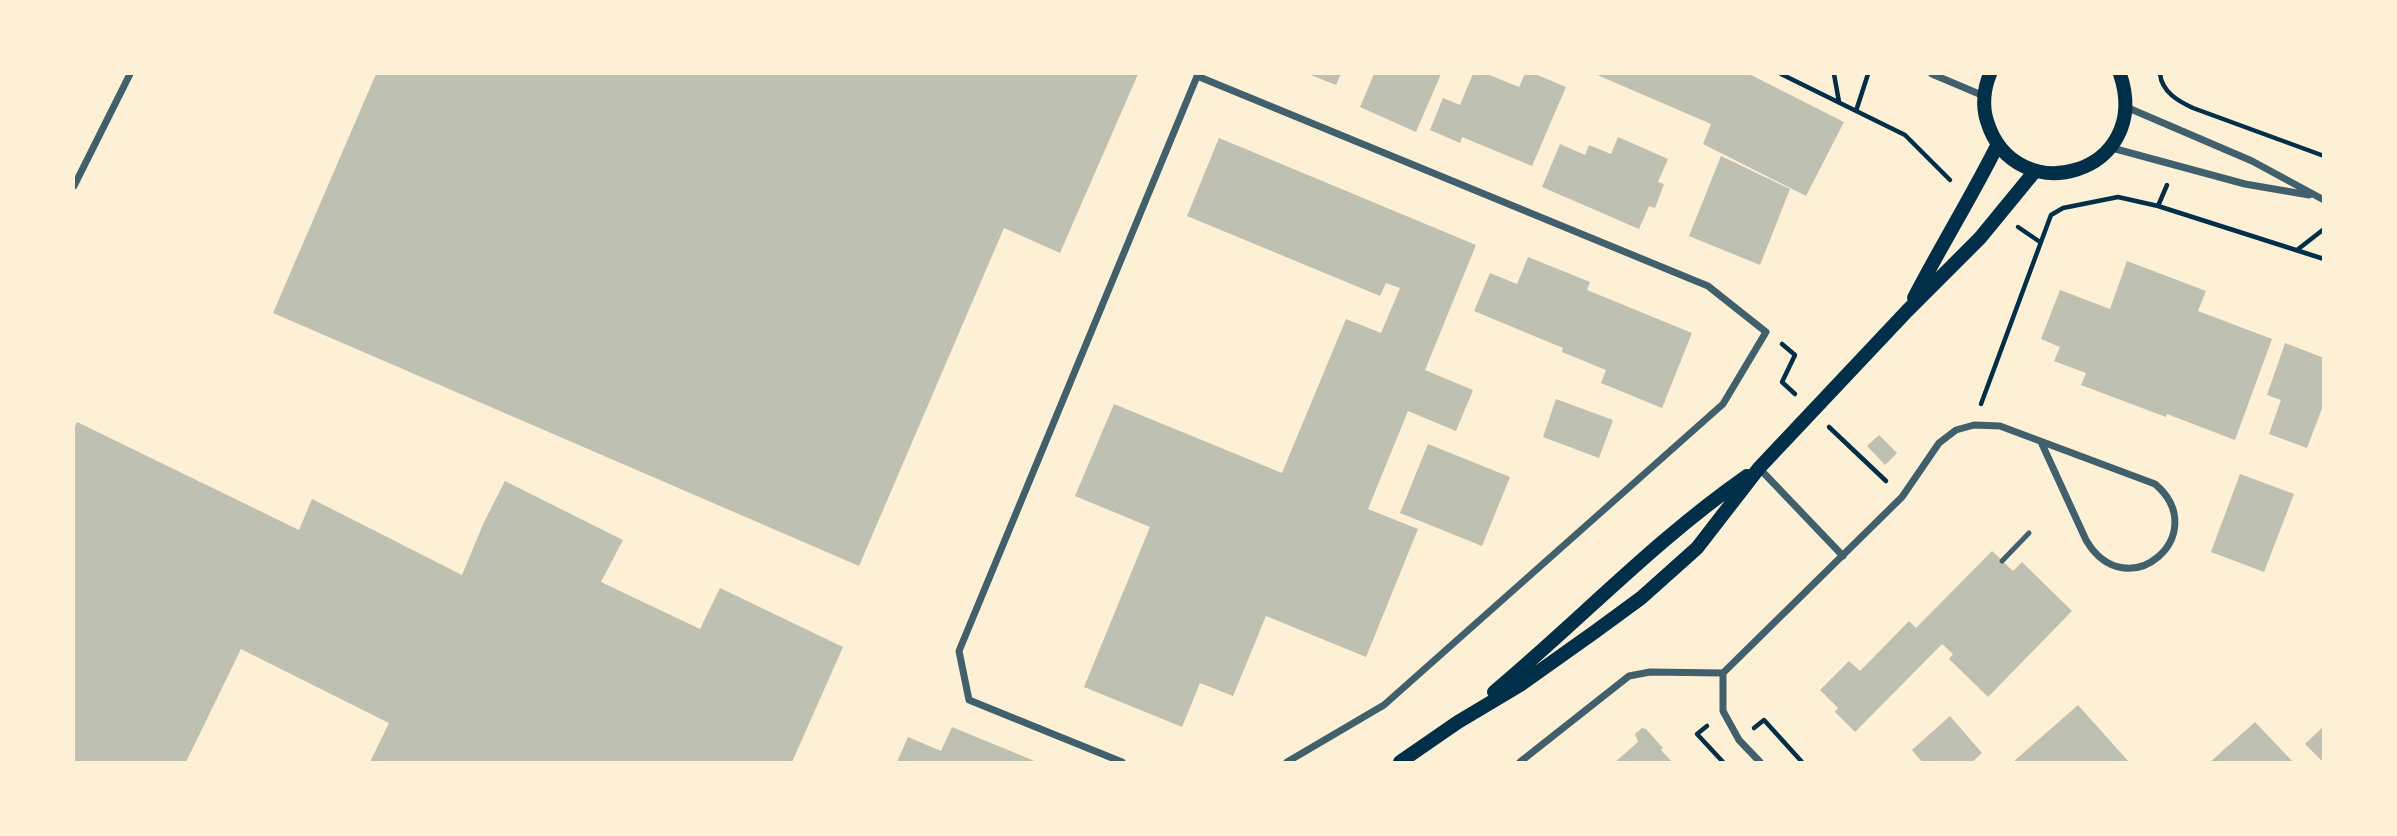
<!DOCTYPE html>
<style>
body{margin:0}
#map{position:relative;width:2397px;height:836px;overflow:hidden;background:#fdf0d5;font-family:"Alegreya Sans",sans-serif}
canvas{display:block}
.frame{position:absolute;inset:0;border:75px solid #fdf0d5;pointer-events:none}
</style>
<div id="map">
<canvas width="2397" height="836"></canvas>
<div class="frame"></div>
</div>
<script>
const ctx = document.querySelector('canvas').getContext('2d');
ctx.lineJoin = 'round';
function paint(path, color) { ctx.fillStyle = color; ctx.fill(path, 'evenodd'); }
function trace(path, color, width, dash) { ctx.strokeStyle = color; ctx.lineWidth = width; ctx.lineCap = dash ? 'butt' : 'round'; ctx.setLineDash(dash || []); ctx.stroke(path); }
paint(new Path2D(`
 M376 74H1138L1060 253 1004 228 859 566 273 313Z
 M1308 74H1341L1336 85Z
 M1374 74H1441L1416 132 1360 107Z
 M1473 74H1487L1519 87 1525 74H1535L1566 87 1532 166 1462 137 1460 143 1430 130 1443 98 1460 105Z
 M1595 74H1749L1844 122 1806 196 1703 144 1711 124Z
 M1618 137 1668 159 1658 182 1664 184 1655 208 1649 206 1639 229 1542 187 1560 144 1585 155 1589 145 1611 154Z
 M1219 138 1476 245 1425 370 1473 390 1456 431 1408 411 1368 509 1418 529 1366 657 1266 616 1233 696 1200 683 1182 727 1084 687 1150 527 1075 496 1114 404 1282 473 1346 319 1381 333 1400 288 1386 283 1380 296 1187 216Z
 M1721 156 1790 189 1760 265 1689 236Z
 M1528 257 1590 282 1587 290 1692 333 1662 408 1601 383 1606 370 1562 352 1563 348 1474 311 1490 273 1517 284Z
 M2127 261 2206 291 2198 311 2272 339 2235 440 2167 414 2166 417 2081 385 2086 373 2054 361 2060 347 2041 339 2060 290 2110 309Z
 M2285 343 2324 358V403L2307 448 2269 434 2281 400 2267 395Z
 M1556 399 1613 420 1599 458 1543 437Z
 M77 422 299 530 312 499 462 575 484 522 505 481 623 540 601 582 700 629 720 588 843 647 792 762H370L389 723 241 649 186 762H74V429Z
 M1879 435 1897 453 1885 465 1867 446Z
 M1428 444 1510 477 1482 546 1400 513Z
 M2240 474 2294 494 2264 572 2211 552Z
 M1992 551 2013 571 2022 562 2072 611 1988 697 1949 659 1953 654 1942 644 1855 732 1835 712 1838 708 1820 690 1849 661 1860 671 1909 621 1916 628Z
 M2078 705 2129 762H2013Z
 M1950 716 1982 753 1972 762H1922L1912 750Z
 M2255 722 2293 762H2210Z
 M2324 726V762H2323L2305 744Z
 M952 727 1037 762H897L908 737 941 751Z
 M1642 728 1646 729 1663 748 1661 750 1672 762H1615L1638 742 1635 734Z`), '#bec0b2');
trace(new Path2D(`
 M1781 74 1905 135 1950 180
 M1834 74 1839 102
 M2160 74C2162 92 2178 101 2193 108L2324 156
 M1856 111 1868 74
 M2158 206 2167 185
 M2018 227 2040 242
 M2297 250 2324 229
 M1782 344 1795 355 1782 382 1795 394
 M1981 404 2051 215 2063 208 2118 197 2158 206 2324 259
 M1829 427 1886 481
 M1707 726 1697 734 1723 762
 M1754 728 1764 720 1802 762`), '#003049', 4.5);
trace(new Path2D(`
 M2002 561 2029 533`), '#3f606c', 5);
trace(new Path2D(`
 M1932 74 1984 96
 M1197 76 1708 286 1766 332 1723 404 1384 705 1287 762
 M2126 107 2252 161 2324 200
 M2112 148 2245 184 2309 195
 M74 186 130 74
 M1759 468 1843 556
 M1723 673V711L1739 740 1760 762
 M1122 762 969 700 959 651 1198 74
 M1520 762 1629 676 1650 672 1723 673 1902 497 1939 443 1956 430 1974 425 2000 426 2155 484C2214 534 2127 610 2086 540L2042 444`), '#3f606c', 7);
trace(new Path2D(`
 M1990 74C1984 88 1982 106 1987 121 2015 213 2154 174 2120 74
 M1914 298C1941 246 1972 196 1998 144
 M1494 692C1579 621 1655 540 1747 476
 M1400 762 1458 722 1520 685 1596 631 1641 598 1697 548 1759 468 1907 311 1980 238 2035 171`), '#003049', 14);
</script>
